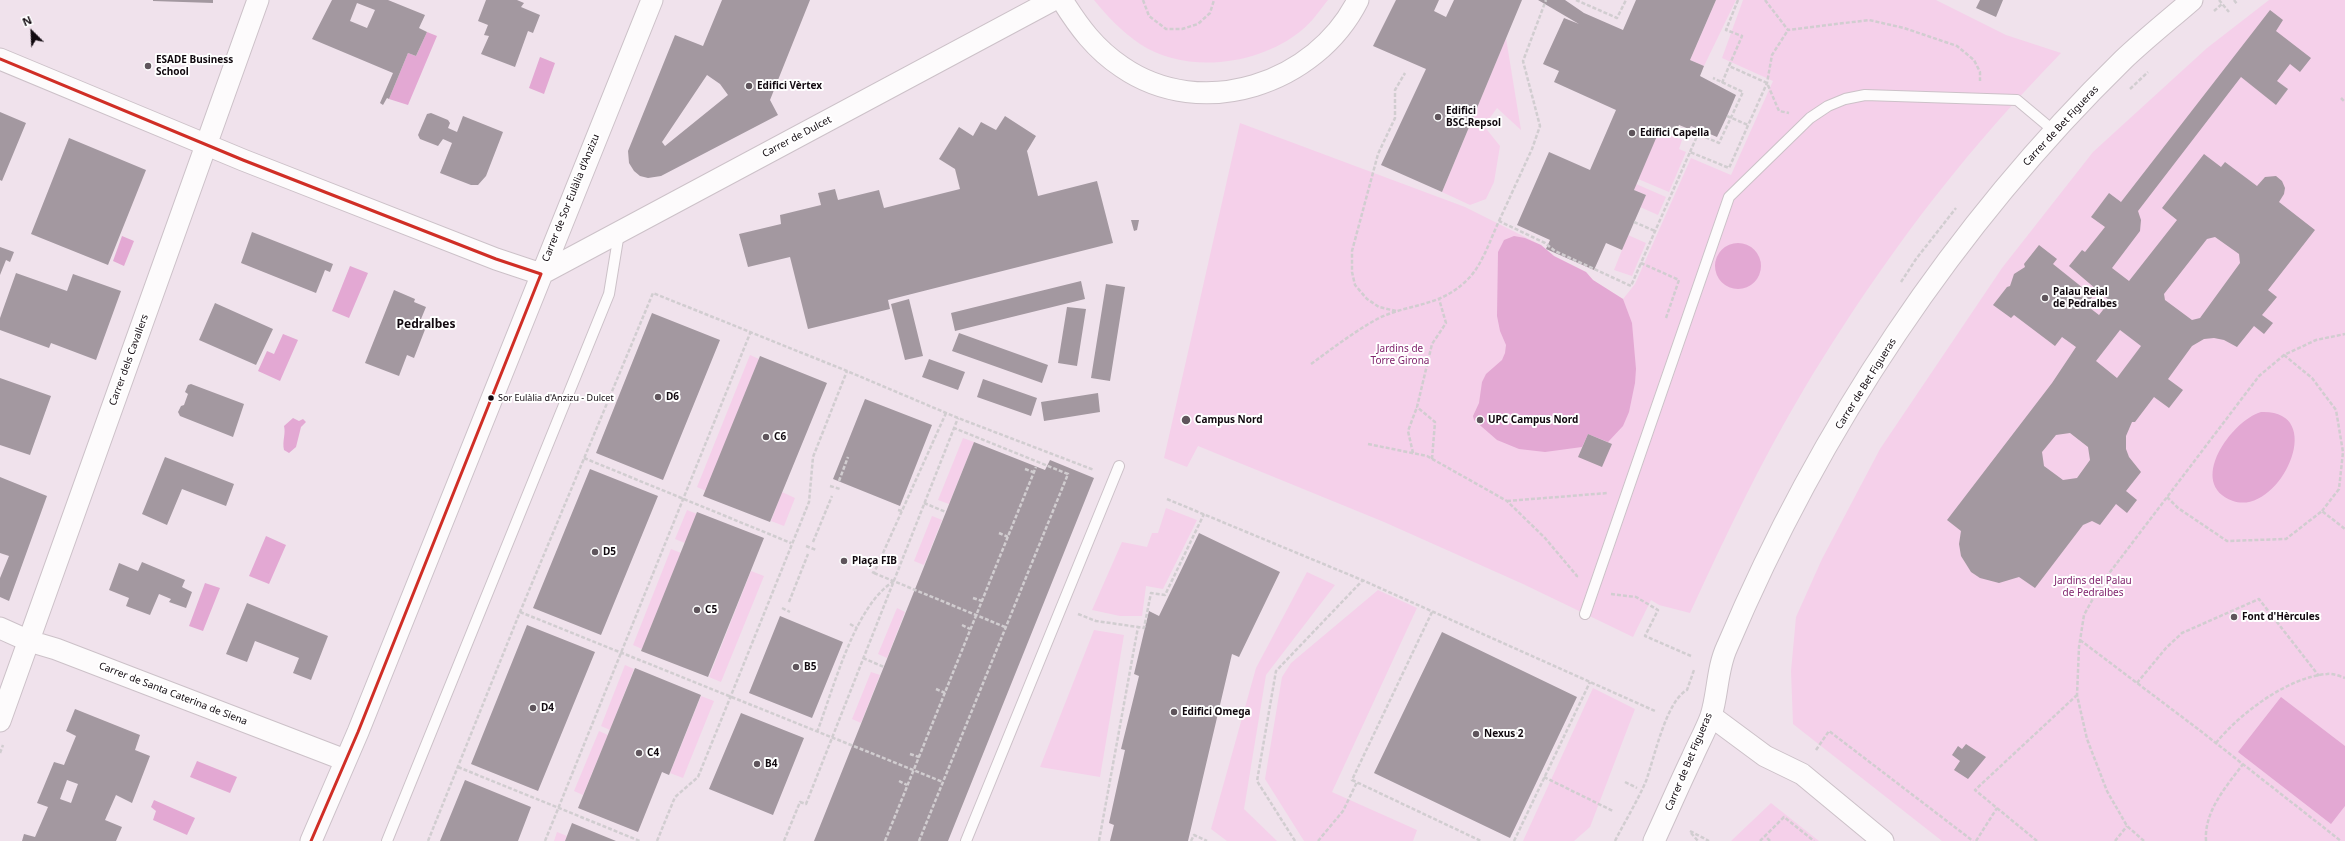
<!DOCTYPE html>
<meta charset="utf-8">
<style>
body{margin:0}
#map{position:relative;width:2345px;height:841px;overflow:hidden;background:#f0e2ec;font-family:"Noto Sans",sans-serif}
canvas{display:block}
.north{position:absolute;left:12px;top:12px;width:40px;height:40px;-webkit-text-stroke:3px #fff;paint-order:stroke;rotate:336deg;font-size:11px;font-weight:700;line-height:16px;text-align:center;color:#11090f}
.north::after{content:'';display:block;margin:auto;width:14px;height:18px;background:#11090f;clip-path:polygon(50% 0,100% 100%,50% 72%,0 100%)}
</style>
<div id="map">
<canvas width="2345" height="841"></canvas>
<div class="north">N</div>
</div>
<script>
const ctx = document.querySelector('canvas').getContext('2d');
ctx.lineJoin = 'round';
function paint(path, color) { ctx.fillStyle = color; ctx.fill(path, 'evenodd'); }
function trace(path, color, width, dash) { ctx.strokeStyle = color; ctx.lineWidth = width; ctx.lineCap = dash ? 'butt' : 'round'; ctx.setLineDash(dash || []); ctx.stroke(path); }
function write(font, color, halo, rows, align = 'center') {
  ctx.font = font + ' "Noto Sans",sans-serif'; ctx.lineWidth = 4; ctx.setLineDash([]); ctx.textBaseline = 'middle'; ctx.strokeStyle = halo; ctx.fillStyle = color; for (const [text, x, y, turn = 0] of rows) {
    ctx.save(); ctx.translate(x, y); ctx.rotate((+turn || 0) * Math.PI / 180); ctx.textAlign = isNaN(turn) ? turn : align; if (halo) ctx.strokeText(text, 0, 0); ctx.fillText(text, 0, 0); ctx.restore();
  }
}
paint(new Path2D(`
 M1094 0H1328C1320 10 1312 22 1302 30 1260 65 1187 75 1140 44 1121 31 1108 17 1094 0Z
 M1716 0H1736L1704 66 1690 60Z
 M1743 0H1936L2006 35 2061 53C2033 82 2005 112 1979 143 1914 219 1855 304 1804 389 1761 461 1725 537 1690 613L1659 605 1651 600 1633 637 1523 584 1384 522 1198 446 1187 467 1164 458 1240 123 1465 207 1541 245 1554 256 1586 272 1593 280 1623 299 1635 284 1691 158 1731 175 1773 81 1722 58Z
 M2269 0H2345V841H1942L1793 724 1791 671 1796 617 1822 559 1880 449 2002 268 2093 152 2207 48Z
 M1506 38 1521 130 1497 108 1484 126 1500 146 1494 182 1486 199 1470 205 1442 192Z
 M1659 131 1682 140 1679 149 1686 152 1669 192 1638 179Z
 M1636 184 1666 197 1658 215 1640 207 1646 195 1634 190Z
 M1628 235 1646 243 1632 276 1614 270Z
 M750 355 759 359 706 491 697 487Z
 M963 438 974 442 949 504 938 500Z
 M782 492 795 498 784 526 771 521Z
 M1166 508 1197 520 1163 589 1146 586 1142 616H1120L1092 610 1122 542 1147 547 1152 533H1158Z
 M687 510 697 514 685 543 675 539Z
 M932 516 942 520 924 565 914 561Z
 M671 549 681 553 642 649 633 645Z
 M751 571 764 576 721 682 709 677Z
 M1307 572 1335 585 1266 675 1244 809 1277 841H1227L1211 829 1256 668Z
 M1378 590 1417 608 1332 792 1417 830 1413 841H1304L1265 779 1282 677 1291 663Z
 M897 608 905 612 887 658 878 654Z
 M1094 630 1124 635 1100 777 1040 767Z
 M625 665 634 669 610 730 601 726Z
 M871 672 880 675 861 723 852 719Z
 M1593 688 1635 709 1590 827 1574 841H1523Z
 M701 696 714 701 683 778 670 773Z
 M599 731 608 735 583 795 574 791Z
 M1771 803 1819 841H1731Z
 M557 832 567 836 565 841H554Z`), '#f5d0ea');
paint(new Path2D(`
 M427 32 437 36 408 105 389 99 408 53 416 56Z
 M540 57 555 63 544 94 529 88Z
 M122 236 134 241 124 266 113 261Z
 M1514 236 1525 238 1541 245 1554 256 1586 272 1593 280 1623 299 1632 323 1636 369 1635 383 1629 412 1623 426 1608 442 1588 434 1582 447 1545 452 1519 449 1497 440 1474 420 1473 416 1479 403 1482 382 1486 374 1502 360 1505 353 1506 345 1500 331 1497 316 1498 252 1504 240Z
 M1715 266a23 23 0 1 1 46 0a23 23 0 1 1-46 0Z
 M350 266 368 273 349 318 332 311Z
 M283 334 298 340 280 381 258 371 267 351 274 354Z
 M2261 412C2330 409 2279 517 2233 501 2186 484 2231 421 2261 412Z
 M293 418 299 421 303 419 306 422 301 427 296 447 289 453 284 450C282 441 286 434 284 426Z
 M266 536 286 545 269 584 249 576Z
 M205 583 220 588 203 631 189 626Z
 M2281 697 2345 746V806L2331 824 2238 752Z
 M197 761 237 777 230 793 190 777Z
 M154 800 195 818 187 835 153 820 156 811 151 807Z`), '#e3a8d3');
paint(new Path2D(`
 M153 0H213V3L153 1Z
 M332 0H388L425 15 419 28 427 32 416 56 408 53 389 99 387 98 383 105 380 103 393 73 312 39ZM357 3 375 10 367 28 350 21Z
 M486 0H517L524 3 521 7 540 15 533 33 528 31 515 67 481 54 489 36 484 35 488 25 478 21Z
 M722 0H810L770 100 778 115 661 176 648 178 640 176 634 171 629 163 628 151 675 35 703 46ZM707 75 720 84 728 95 665 146 662 142Z
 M1396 0H1439L1434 11 1446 17 1454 0H1522L1442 192 1381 165 1426 69 1373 46Z
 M1538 0H1565L1584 13 1623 30 1636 0H1716L1690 60 1704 66 1700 76 1736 95 1727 116 1717 137 1691 126 1689 129 1679 125 1674 135 1660 129 1634 190 1646 195 1622 250 1606 243 1594 270 1546 249 1550 240 1517 225 1549 152 1590 170 1616 110 1554 82 1559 71 1543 64 1564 18 1579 24Z
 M1980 0H2003L1996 17 1976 8Z
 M2270 10 2283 20 2276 31 2311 58 2300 72 2290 64 2277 81 2288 89 2276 105 2241 77 2138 211 2141 220 2140 231 2112 268 2129 281 2177 220 2162 208 2204 154 2221 167 2225 162 2257 186 2265 177 2276 176 2282 181 2285 188 2284 194 2279 202 2315 230 2268 290 2277 297 2262 315 2273 323 2264 334 2254 326 2237 347 2224 340 2214 338 2204 339 2192 346 2168 379 2183 390 2169 408 2154 397 2135 422H2132L2126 436V449L2129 457 2141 472 2126 491 2137 500 2127 513 2116 504 2100 525 2092 521 2083 525 2035 588 2019 577 1999 583 1980 578 1971 572 1961 556 1959 544 1961 531 1947 520 2052 383 2076 347 2062 337 2055 346 2014 315 2011 318 1993 305 2007 287 2010 286 2014 274 2025 267 2024 264 2039 245 2057 259 2053 264 2093 296 2086 305 2099 315 2110 301 2069 266 2082 250 2085 252 2105 227 2091 217 2109 193 2121 202ZM2215 237 2239 254 2240 263 2200 318 2192 320 2165 300 2164 294 2207 239ZM2120 330 2141 346 2117 378 2096 361ZM2070 433 2088 447 2090 460 2077 478 2063 480 2044 466 2042 452 2056 435Z
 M0 112 26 123 2 181 0 180Z
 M431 113 448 120 450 123 448 128 457 132 463 116 503 132 486 176 478 185H471L440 173 452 143 443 139 438 146 420 139 418 135 427 114Z
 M1005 116 1036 136 1027 151 1038 196 1097 181 1113 243 888 300 890 309 808 329 790 257 748 267 739 234 781 224 780 215 821 205 818 193 835 189 838 200 879 190 884 208 960 189 955 169 939 159 959 127 973 136 981 122 996 130Z
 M69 138 146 170 108 265 31 234Z
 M1131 220H1139L1137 230 1134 231Z
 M252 232 333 264 330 272 325 270 316 293 241 263Z
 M0 247 14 252 10 262 6 260 0 275Z
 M16 273 67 291 73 274 121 291 96 360 51 343 49 348 0 330V318Z
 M1081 281 1085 299 955 331 951 313Z
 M1106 284 1125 287 1110 381 1091 378Z
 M394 290 415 299 414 302 426 307 419 324 426 327 414 358 407 355 399 376 365 363Z
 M909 299 923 356 905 360 891 304Z
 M215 303 273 329 256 365 199 340Z
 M1067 307 1086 309 1077 366 1058 363Z
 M652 313 720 340 663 480 596 453Z
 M959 333 1048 365 1042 383 952 351Z
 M760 356 827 383 770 522 703 496Z
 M929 359 965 372 958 390 922 377Z
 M0 378 51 396 30 455 0 445Z
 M983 379 1037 398 1031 416 977 397Z
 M191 384 244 404 233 437 180 416 178 412 181 406 184 405 188 394 185 392 188 385Z
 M1098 393 1100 412 1044 421 1041 402Z
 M865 399 932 425 900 506 833 479Z
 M1588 434 1612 444 1602 467 1578 457Z
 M974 442 1045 470 1050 460 1094 478 948 841H814Z
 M165 457 234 484 226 506 182 489 167 525 142 514Z
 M590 469 658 496 601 635 533 608Z
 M0 477 47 496 9 601 0 597V578L9 556 0 553Z
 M697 512 764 538 708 677 641 651Z
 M1199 533 1280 572 1239 657 1232 654 1188 841H1110L1114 825 1109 823 1125 750 1121 749 1139 676 1134 674 1149 611 1159 616Z
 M142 562 185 580 182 587 192 592 186 608 169 602 171 599 159 594 150 615 126 606 129 598 109 590 119 563 138 571Z
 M247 603 328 636 311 680 293 673 299 658 255 641 247 662 226 654Z
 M780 616 843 642 812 718 749 693Z
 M527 625 595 652 538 791 471 764Z
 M1442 632 1577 697 1510 838 1374 773Z
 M635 668 701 695 669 775 662 772 638 832 578 808Z
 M75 709 140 735 135 750 150 756 132 803 116 795 105 820 122 827 116 841H22L24 834 35 837 48 807 37 803 54 762 64 765 76 736 66 731ZM67 780 78 784 71 803 60 799Z
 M741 713 804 738 773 815 709 789Z
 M1966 744 1986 757 1968 779 1954 770 1960 761 1952 755 1958 746 1962 749Z
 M465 780 531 807 518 841H440Z
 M572 823 616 841H565Z`), '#a398a0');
const service = new Path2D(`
 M1585 614 1729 197 1810 118 1828 106 1845 99 1865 95 2017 100 2054 131
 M387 841 609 294 619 233
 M966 841 1119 466`);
const minor = new Path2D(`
 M1062 0C1079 27 1095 49 1122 67 1202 122 1316 84 1358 0
 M0 59 243 160 496 259 541 274
 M541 274 1053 0
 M0 628 29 641 56 649 345 760
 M1711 716 1765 756 1802 774 1883 841
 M0 721 258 0
 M311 841 358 732 652 0
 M1654 841C1667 813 1679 785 1692 758 1698 744 1706 730 1711 716 1718 694 1717 668 1727 647 1819 429 1954 225 2123 60 2145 39 2169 20 2192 0`);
trace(service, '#ccc1c8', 12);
trace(minor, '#ccc1c8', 23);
trace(new Path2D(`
 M1143 0 1149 16 1166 29H1182L1198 24 1210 13 1214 0
 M1576 0 1617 18 1626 0
 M1738 0 1726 30 1742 36 1729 66 1767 83 1779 111 1789 113
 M1765 0 1788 30 1869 20 1904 28 1957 46 1974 60 1980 72V81
 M2219 0 2229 12
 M2234 0 2237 4
 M2214 11 2222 4
 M1722 83 1729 66
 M2130 89 2148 72
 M2341 98 2345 102
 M1727 116 1748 125
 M1689 130 1719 143 1743 92 1713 78
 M1690 152 1698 134
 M1499 221 1532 149 1540 126 1523 61 1546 0
 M1634 222 1655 231
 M1901 282 1916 259 1956 208
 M1396 311 1379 307 1367 299 1355 285 1352 272V251L1378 154 1395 118V90L1405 73
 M1666 318 1679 280 1641 263 1690 152 1729 168 1767 83 1772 55 1788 30
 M2284 355 2312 378 2336 410 2343 452 2339 489 2322 511
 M1311 364C1333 348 1355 331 1379 318 1411 303 1440 307 1467 280 1482 266 1490 240 1499 221L1545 243 1555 251 1631 286 1641 263
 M1368 444 1427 456 1507 501 1545 538 1577 576 1576 579
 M1413 453 1408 431 1417 407
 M584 458 791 543
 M1432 459 1435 422 1417 407 1432 344 1446 323 1439 299
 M1025 469 1033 472
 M839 481 848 457
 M830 486 840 489
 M2167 497 2178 508 2227 541 2286 539 2322 511 2345 529
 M1167 499 1362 580 1655 711
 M1507 501 1608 493
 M924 503 946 512
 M898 510 902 511
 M999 533 1008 537
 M813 542 832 496
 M806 546 816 550
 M872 572 874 573 946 413
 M874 573 1005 627
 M1611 594 1636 597 1658 610 1645 636 1691 656
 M973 598 982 601
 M789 602 808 554
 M782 608 790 612
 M520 612 943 782
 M1432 612 1352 780 1481 841
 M1078 614 1096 621 1138 627
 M850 624 857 628
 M962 625 970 629
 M2080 640 2198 729 2341 841
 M863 658 884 667
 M2137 683 2166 648 2182 633 2259 599 2319 676
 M936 689 945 693
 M817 732C834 688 854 606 894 581
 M2216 743C2239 714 2288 677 2327 674 2332 673 2340 676 2345 678
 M1816 750 1829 731 1973 841
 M0 753 3 745
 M910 754 919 757
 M458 767 640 841
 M1544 777 1613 811
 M899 781 907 785
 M1625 782 1637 788
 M1690 831 1709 841
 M1691 833 1698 841
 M428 841 520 612 653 293 847 371 958 418 1094 470
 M545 841 751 331
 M657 841 675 797 698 777 730 698 809 502 813 457 847 371
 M784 841 800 802 806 804 958 418
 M885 841 1036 467
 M919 841 1068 474 954 428
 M1099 841 1138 627 1144 628 1151 593 1165 595 1204 514
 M1191 841 1194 835 1207 841
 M1295 841 1257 781 1276 671 1362 581
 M1318 841 1343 811 1357 782
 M1514 841 1590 682
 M1615 841C1625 821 1637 802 1646 781 1654 759 1666 701 1687 690L1694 670
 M1760 841 1765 836
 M1770 841 1765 836 1784 817 1814 841
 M1976 841 1997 808
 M2037 841 1975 790 2077 695
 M2115 841 2127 826
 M2144 841 2127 826 2107 791 2087 739 2077 695 2079 647 2084 615 2101 584 2259 376 2284 355 2316 340 2345 334
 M2206 841C2204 811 2226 787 2243 764`), '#d1cdd0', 2.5, [4, 2]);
trace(service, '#fdfbfc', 10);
trace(minor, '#fdfbfc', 21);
trace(new Path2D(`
 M0 59 243 160 496 259 541 274 358 732 311 841`), '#d02e26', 3);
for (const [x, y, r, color] of [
 [148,66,4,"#5f555c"],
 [749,86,4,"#5f555c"],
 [1438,117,4,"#5f555c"],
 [1632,133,4,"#5f555c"],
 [2045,298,4,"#5f555c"],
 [658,397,4,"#5f555c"],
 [491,398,3.5,"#11090f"],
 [1186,420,5,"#5f555c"],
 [1480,420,4,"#5f555c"],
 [766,437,4,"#5f555c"],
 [595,552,4,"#5f555c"],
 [844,561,4,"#5f555c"],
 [697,610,4,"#5f555c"],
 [2234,617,4,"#5f555c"],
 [796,667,4,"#5f555c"],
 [533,708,4,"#5f555c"],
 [1174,712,4,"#5f555c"],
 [1476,734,4,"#5f555c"],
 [639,753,4,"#5f555c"],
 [757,764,4,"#5f555c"]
]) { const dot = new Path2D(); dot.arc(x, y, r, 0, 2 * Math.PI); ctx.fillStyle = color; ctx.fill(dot); trace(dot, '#fff', 1.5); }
write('9px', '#11090f', '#fff', [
 ["Sor Eulàlia d'Anzizu - Dulcet",498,398]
], 'left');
write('bold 10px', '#11090f', '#fff', [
 ["ESADE Business",156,60],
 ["School",156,72],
 ["Edifici Vèrtex",757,86],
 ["Edifici",1446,111],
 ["BSC-Repsol",1446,123],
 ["Edifici Capella",1640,133],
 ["Palau Reial",2053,292],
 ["de Pedralbes",2053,304],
 ["D6",666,397],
 ["Campus Nord",1195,420],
 ["UPC Campus Nord",1488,420],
 ["C6",774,437],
 ["D5",603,552],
 ["Plaça FIB",852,561],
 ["C5",705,610],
 ["Font d'Hèrcules",2242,617],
 ["B5",804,667],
 ["D4",541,708],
 ["Edifici Omega",1182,712],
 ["Nexus 2",1484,734],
 ["C4",647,753],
 ["B4",765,764]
], 'left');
write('10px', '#11090f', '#fff', [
 ["Carrer de Bet Figueras",2061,126,-47],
 ["Carrer de Dulcet",797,137,-28],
 ["Carrer de Sor Eulàlia d'Anzizu",571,198,-68],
 ["Carrer dels Cavallers",129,360,-70],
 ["Carrer de Bet Figueras",1866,384,-58],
 ["Carrer de Santa Caterina de Siena",173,694,21],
 ["Carrer de Bet Figueras",1689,762,-67]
]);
write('10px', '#81256e', '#fff', [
 ["Jardins de",1400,349],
 ["Torre Girona",1400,361],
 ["Jardins del Palau",2093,581],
 ["de Pedralbes",2093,593]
]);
write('bold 12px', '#11090f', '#fff', [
 ["Pedralbes",426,325]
]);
</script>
